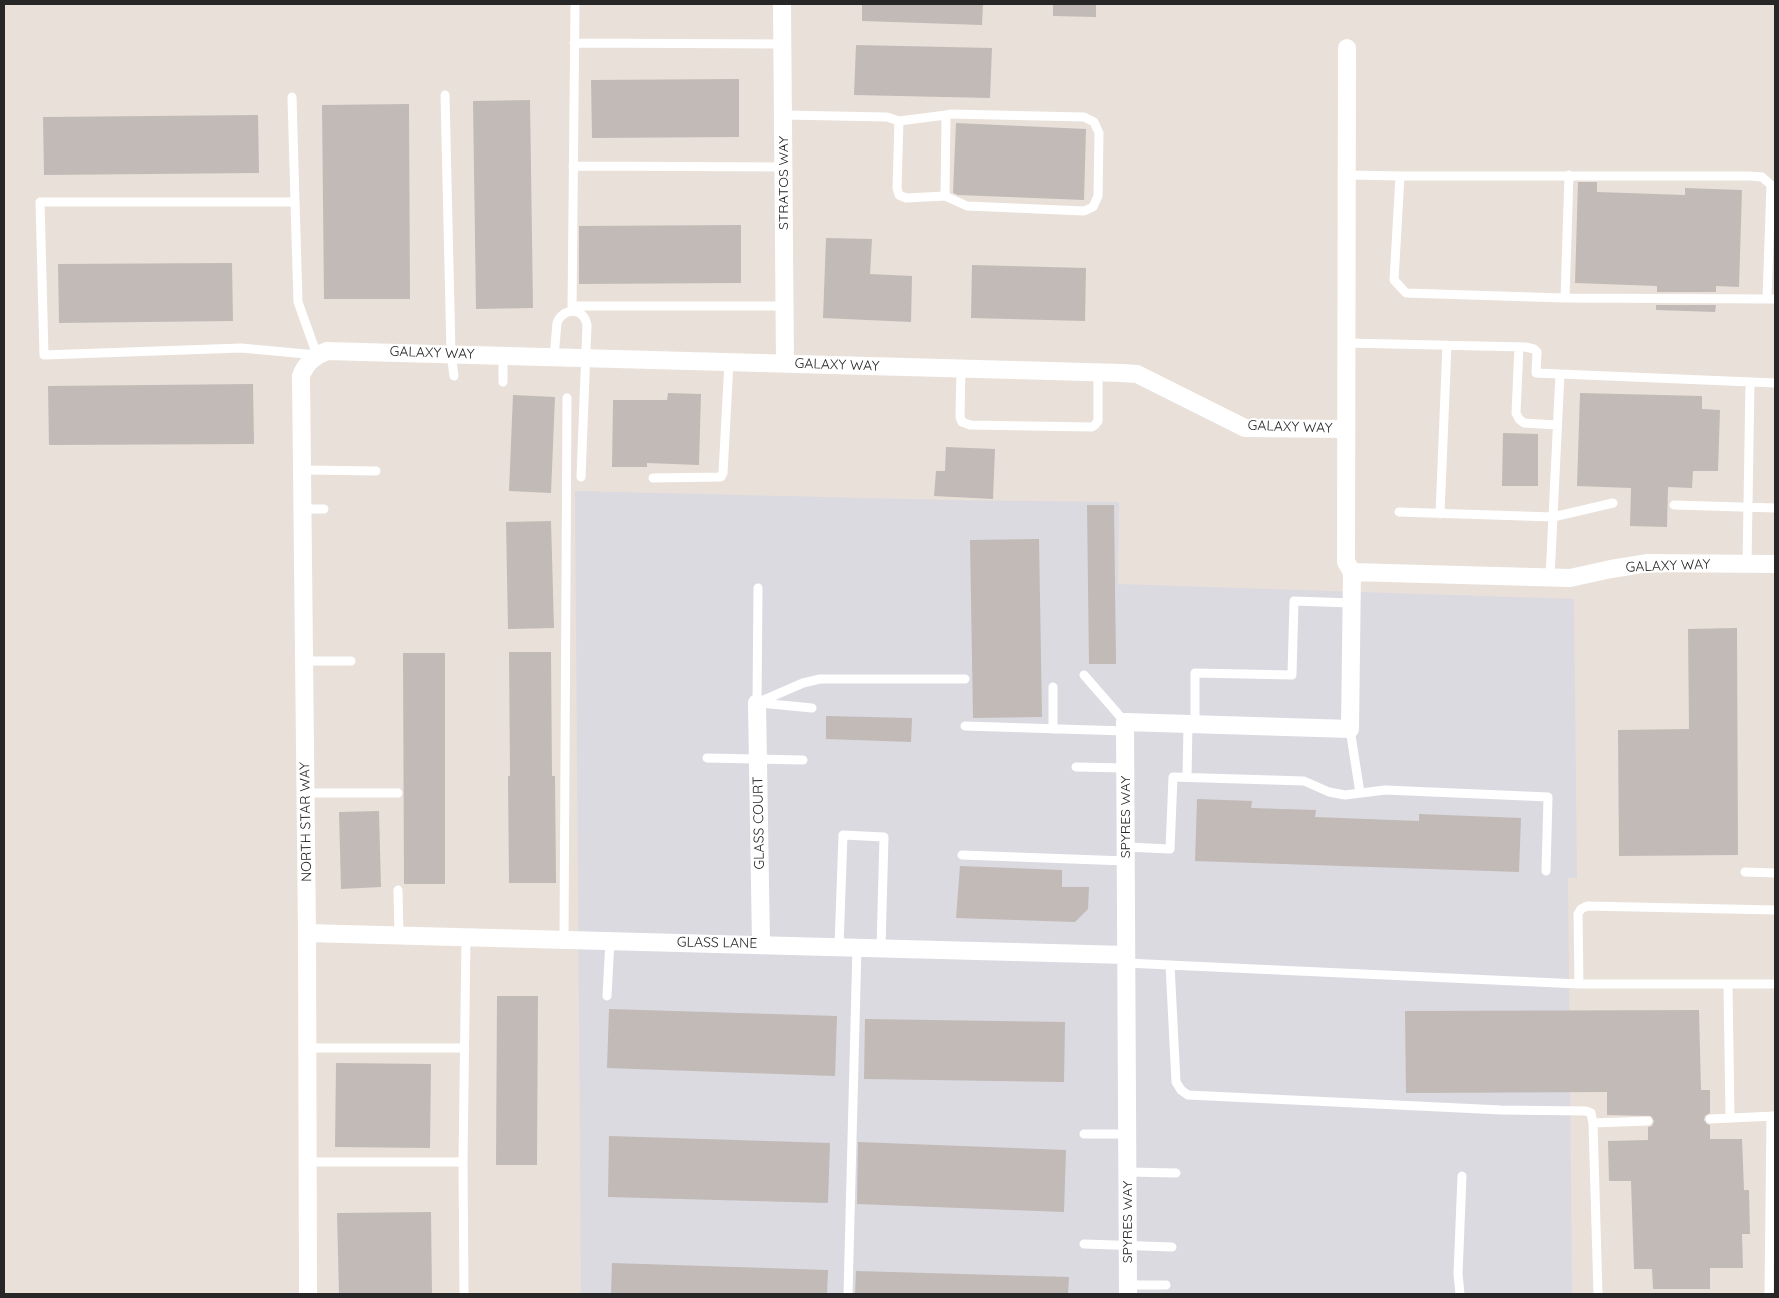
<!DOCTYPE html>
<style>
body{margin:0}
#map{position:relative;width:1779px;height:1298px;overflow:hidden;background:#e9e0d9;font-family:Quicksand,sans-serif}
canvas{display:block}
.frame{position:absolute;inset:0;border:5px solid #272727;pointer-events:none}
</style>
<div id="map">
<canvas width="1779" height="1298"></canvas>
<div class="frame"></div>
</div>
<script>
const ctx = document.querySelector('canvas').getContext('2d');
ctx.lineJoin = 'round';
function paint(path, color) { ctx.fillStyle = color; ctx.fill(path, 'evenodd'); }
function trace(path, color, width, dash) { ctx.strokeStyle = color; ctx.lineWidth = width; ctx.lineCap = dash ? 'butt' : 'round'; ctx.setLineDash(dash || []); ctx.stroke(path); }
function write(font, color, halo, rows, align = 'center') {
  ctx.font = font + ' Quicksand,sans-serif'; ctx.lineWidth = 4; ctx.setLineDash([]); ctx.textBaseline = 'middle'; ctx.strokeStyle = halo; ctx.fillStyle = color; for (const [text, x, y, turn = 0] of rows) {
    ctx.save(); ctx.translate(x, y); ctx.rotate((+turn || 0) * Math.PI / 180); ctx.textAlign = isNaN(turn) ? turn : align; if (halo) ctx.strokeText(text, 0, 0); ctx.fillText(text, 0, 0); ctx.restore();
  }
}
paint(new Path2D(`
 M575 491 948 500 1119 502 1118 584 1574 599 1577 878H1568L1572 1294H581Z`), '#dbdae1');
paint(new Path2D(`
 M862 4H983L982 25 862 21Z
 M1053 4H1096V17L1053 16Z
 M856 45 992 48 990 98 854 95Z
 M739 79V137L592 138 591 80Z
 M530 100 533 308 476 309 473 101Z
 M409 104 410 299H324L322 105Z
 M258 115 259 173 44 175 43 117Z
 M956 123 1086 129 1084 200 958 195 953 193Z
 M1578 182H1597V192L1685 195V188L1742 190 1739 287 1716 286V292H1657V286L1575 283Z
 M741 225V283L579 284V226Z
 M826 238 872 239 870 274 912 276 911 322 823 318Z
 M232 263 233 321 59 323 58 264Z
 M972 265 1086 268 1085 321 971 318Z
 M1656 305H1716L1715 312 1656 310Z
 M253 384 254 444 49 445 48 386Z
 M668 393 701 394 699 465 647 463V467H612L613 400H667Z
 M1580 393 1702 396V409L1720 410 1718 471H1693L1692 488 1668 487 1667 527 1630 526 1631 488 1577 486Z
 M513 395 555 397 551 493 509 491Z
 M1503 433 1538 434V486H1502Z
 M946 447 995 449 993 499 934 496 936 471H945Z
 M1087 505H1114L1116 664H1089Z
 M551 521 554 628 508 629 506 522Z
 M1039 539 1042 717 973 718 970 540Z
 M1737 628 1738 855 1619 856 1618 730 1689 729 1688 629Z
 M509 652H551L552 776H555L556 883H509L508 776H510Z
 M403 653H445V884H404Z
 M826 716 912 718 911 742 826 739Z
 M1197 799 1252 801 1251 808 1316 810 1315 817 1419 821V814L1521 818 1519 872 1195 861Z
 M379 811 381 887 341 889 339 812Z
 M960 866 1062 870V887H1089L1088 909 1075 922 956 918Z
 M497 996H538L537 1165H496Z
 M609 1009 837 1016 835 1076 607 1068Z
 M1699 1010 1701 1090H1710V1113L1705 1116 1704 1120 1707 1124 1710 1125V1139H1742L1744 1190H1749L1750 1234H1742L1743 1268H1710V1289H1653L1652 1269H1634L1631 1181H1609L1608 1141 1648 1140V1127L1652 1126 1654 1121 1651 1116 1607 1115V1092L1406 1093 1405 1011Z
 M865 1019 1065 1022 1064 1082 864 1079Z
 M336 1063 431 1064 430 1148 335 1147Z
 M609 1136 830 1143 828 1203 608 1197Z
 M858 1142 1066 1150 1064 1212 857 1204Z
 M431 1212 432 1294H339L337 1213Z
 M612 1263 828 1270 827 1294H611Z
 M856 1271 1069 1277 1068 1294H855Z`), '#c1bab6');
trace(new Path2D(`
 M574 43 783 44
 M445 95 451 353 454 376
 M292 97 295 202
 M783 115 887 117 899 121 897 188 899 195 906 198 945 196
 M899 121 946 115 950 114 1084 117 1094 122 1099 133 1098 196 1093 207 1084 211 967 206 945 196 946 115
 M573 166 784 167
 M1347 175 1400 176 1394 280 1406 293 1565 298 1775 299
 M1400 176H1750L1762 177 1771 185 1767 299
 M40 202H295L298 302 317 355 241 348 44 355Z
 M1565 298 1569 175
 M572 306H785
 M572 311 575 4
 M1347 343 1525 347 1534 349 1537 352 1536 373 1775 383
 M1519 347 1516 413 1519 419 1524 423 1557 425
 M554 357 557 323C563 307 584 307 587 325L581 477
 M961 368 960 417 962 422 970 425 1092 427 1095 425 1098 421V372
 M503 382V356
 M303 470 376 471
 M653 478 721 477 723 473 729 362
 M1674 505 1775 508
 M303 509H324
 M1399 512 1553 517 1613 503
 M1440 514 1447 345
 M1747 564 1750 382
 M1550 577 1560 374
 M304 661H351
 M1084 675 1125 722
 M757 703 803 683 820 679H965
 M757 703 758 588
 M760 703 812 708
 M1195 724V673L1292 675 1294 601 1352 603
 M965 726 1125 731
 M1053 729V687
 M1350 729 1360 793
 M707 758 803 760
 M1076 767 1125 768
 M1187 777 1188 724
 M306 793H398
 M1126 847 1170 849 1173 777 1304 781 1329 792 1345 795 1385 790 1548 797 1546 871
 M962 855 1126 861
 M1745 872 1775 873
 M398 890 399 935
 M564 939 567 398
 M839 946 843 835 884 837 881 947
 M1126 963 1579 984 1578 914 1581 909 1587 906 1775 910
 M1170 965 1176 1082 1181 1090 1188 1095 1501 1110 1586 1111 1591 1113 1593 1123 1598 1294
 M1579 984H1775
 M1728 984 1730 1118
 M607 996 610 940
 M308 1048H465
 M1710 1119 1775 1116
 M1593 1123 1648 1121
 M1084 1134H1127
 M308 1162H463
 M1128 1172 1176 1173
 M1084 1244 1172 1247
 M1128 1285H1166
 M464 1294 463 1162 466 937
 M848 1294 857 947
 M1460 1294 1458 1274 1462 1176
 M1769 1294 1771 1116`), '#fff', 9);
trace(new Path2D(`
 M782 4 785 363
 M1347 48 1346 562 1352 572
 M1352 572 1570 578 1611 569 1648 563 1775 564
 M757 703 761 944
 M307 933 1126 955
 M308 1294 307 933 301 376C306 363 314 356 327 351L1122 373 1137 374 1245 428 1346 429
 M1128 1294 1125 722 1350 729 1352 572`), '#fff', 18);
write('14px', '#272727', '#fff', [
 ["STRATOS WAY",784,183,-90],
 ["GALAXY WAY",432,353,2],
 ["GALAXY WAY",837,365,2],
 ["GALAXY WAY",1290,427,2],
 ["GALAXY WAY",1668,566,-2],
 ["SPYRES WAY",1126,817,-90],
 ["NORTH STAR WAY",306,822,-91],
 ["GLASS COURT",759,823,-91],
 ["GLASS LANE",717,943,1],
 ["SPYRES WAY",1128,1222,-90]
]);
</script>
